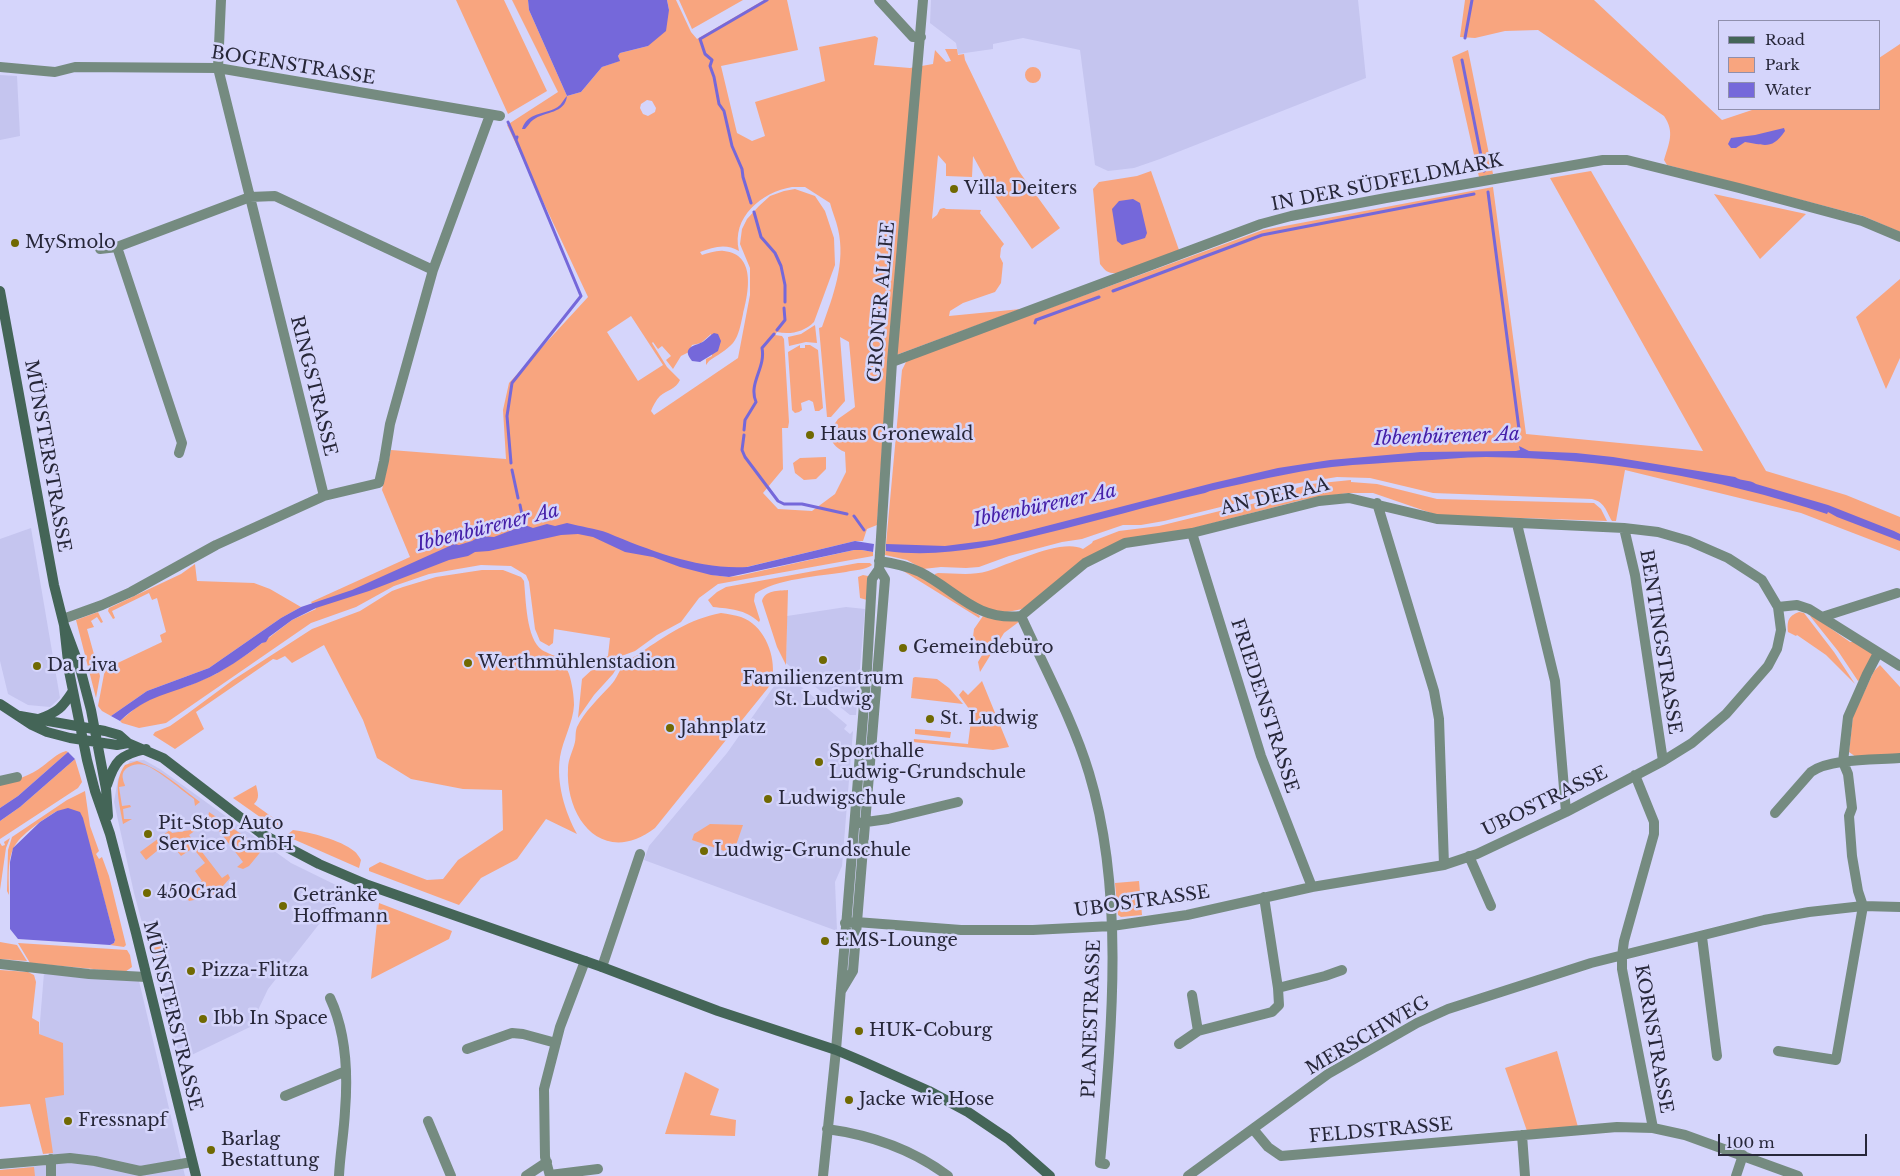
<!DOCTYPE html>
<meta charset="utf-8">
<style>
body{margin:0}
#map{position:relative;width:1900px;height:1176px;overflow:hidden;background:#d5d5fb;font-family:"Libre Baskerville",serif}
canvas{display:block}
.legend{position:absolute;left:1718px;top:20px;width:162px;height:90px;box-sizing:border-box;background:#d5d5fb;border:1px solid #8f8fad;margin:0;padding:6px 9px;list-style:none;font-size:15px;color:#272739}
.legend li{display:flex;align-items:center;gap:10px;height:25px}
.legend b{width:25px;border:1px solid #8f8fad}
.scale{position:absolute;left:1718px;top:1134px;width:149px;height:22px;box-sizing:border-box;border:2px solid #272739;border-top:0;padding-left:6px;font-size:15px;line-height:18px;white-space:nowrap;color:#272739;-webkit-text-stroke:4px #d5d5fb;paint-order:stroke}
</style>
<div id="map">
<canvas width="1900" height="1176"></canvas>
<ul class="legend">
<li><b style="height:6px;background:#446557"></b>Road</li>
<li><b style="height:14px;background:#f8a57f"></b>Park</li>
<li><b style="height:14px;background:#7568da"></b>Water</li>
</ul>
<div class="scale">100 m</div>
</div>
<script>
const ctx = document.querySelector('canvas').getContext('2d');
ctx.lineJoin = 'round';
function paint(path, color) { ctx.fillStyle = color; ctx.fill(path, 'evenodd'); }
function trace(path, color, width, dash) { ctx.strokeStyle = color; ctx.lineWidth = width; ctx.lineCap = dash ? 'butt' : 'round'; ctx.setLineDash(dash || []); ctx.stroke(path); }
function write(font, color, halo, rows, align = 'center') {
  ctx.font = font + ' "Libre Baskerville",serif'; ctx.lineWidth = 5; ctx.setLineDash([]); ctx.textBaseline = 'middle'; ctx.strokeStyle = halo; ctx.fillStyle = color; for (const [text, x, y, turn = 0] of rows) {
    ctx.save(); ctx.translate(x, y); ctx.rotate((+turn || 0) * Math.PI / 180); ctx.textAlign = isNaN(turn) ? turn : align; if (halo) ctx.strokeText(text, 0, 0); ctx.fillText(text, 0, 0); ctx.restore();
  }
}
paint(new Path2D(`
 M931 0H1358L1366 78 1160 159 1134 168 1108 171 1095 165 1080 50 1023 38 993 44V49L958 54 956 43 930 23Z
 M0 75 17 76 20 136 0 140Z
 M31 528 60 698 50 707 28 705 8 694 0 661V539Z
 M846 607 865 609 856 715H850L786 663 787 616Z
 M784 672 847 725 844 729 850 734 853 731 842 866 835 882 837 931 644 860 649 846 727 753Z
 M144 760 160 769 291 863 346 890 268 989 250 1027 179 1061 134 893 114 802 118 779 130 761Z
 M44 973 139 981 185 1176H0V1170L47 1165 49 1153 39 1034Z`), '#c5c5ef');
paint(new Path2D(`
 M456 0H504L547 91 508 114Z
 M512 0H528L529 10 567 96 581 92 602 67 619 61 618 56 620 53 648 46 669 10 667 0H676L691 32 697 39 764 0H787L798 50 721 66 737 133 752 141 765 136 755 102 825 81 819 47 875 36 878 38 874 65 910 68 933 64 935 50 946 62 951 61 945 49H957L958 55 964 54 965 60 1018 170 1060 228 1032 249 995 196 973 156 972 177 946 176V164L938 155 932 219 937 215 940 209 944 208 946 209 981 210 980 213 1004 244 1001 248 1000 257 1003 263 1001 283 995 292 963 303 950 311 949 316 1021 309 888 358 877 525 867 529 863 541H855L713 575 728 577 738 576 854 550H862L873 552V556L718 584 699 598 681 622 657 635 635 651 608 661 606 657 608 656 610 638 554 629 553 643 549 646 540 641 535 629 529 582 526 575 511 566 481 565 429 574 394 586 356 607 311 623 166 723 139 728 122 723 120 721 138 706 157 695 188 686 216 674 249 653 292 620 316 609 311 602 410 557 382 490 391 450 506 459 503 410 509 383 588 297 507 125 558 92ZM647 100 652 101 656 108 655 112 648 116 643 114 640 108 641 104ZM792 187H805L830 203C832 211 836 220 838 229 846 263 833 296 822 327L819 328 827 417H831L845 401 840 337 849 342 855 407 838 419 829 432C831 442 835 448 845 452L846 472 835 494 812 511 778 509 763 493 783 469 782 428H788L789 422 784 339 782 336 775 335 777 332C790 335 804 332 814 322L835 265 834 238 825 211 815 196 795 189 784 191 770 196 759 206 747 219 742 229 740 244 750 268V295L738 358 654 415 651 411C653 406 656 400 660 396 667 390 676 389 680 380L667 367 652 343 653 342 658 349 662 346 671 356 666 360 673 369 681 356 689 352 692 345 701 343 711 334 712 356 706 359V365L709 361C716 356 727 350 733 343 739 336 741 323 743 314 749 292 756 254 724 251 717 250 709 253 702 255L700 252C713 247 726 243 739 251 731 217 762 192 792 187ZM631 316 663 365 638 381 607 332Z
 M679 0H743L692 29Z
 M1465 0H1594L1722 120 1755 109H1879V58L1900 44V232L1863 216 1667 165 1664 160C1669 143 1675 132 1664 116L1538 30 1505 31 1475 38 1460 37Z
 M1468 50 1493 174 1479 177 1452 57Z
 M1025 75a8 8 0 1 1 16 0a8 8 0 1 1-16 0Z
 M1151 171 1179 250 1119 273C1109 274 1106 272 1100 264L1093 189 1099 182 1137 176Z
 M1591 171 1766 471 1846 495 1900 517V551L1801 513 1625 470 1616 521H1612C1606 511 1605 502 1592 499L1433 493 1370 478 1337 477 1293 484 1265 496 1164 521 1141 525H1123L1082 539 1062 542 1009 556 979 567 966 568 941 567 923 569 907 560 885 555 902 370 907 360 1263 230 1493 187 1526 434 1703 451 1550 178Z
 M1714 194 1806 214 1760 259Z
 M1900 279V358L1886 389 1856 317Z
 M815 325 817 343 806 342 789 346 788 337 801 334Z
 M800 345V348H805V345H810L818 350 823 408 819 411H815L813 402 809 400 801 403 802 410 799 412 795 413 792 410 788 352Z
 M826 457V469L816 479 804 480 795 473 793 463 800 458Z
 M1351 480V482L1377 484 1437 499 1594 503 1601 509 1607 521 1437 515 1373 493H1348L1302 500 1190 529 1124 540 1022 609C1016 610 1009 612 1002 612 978 610 955 589 935 577V574L938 573C955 573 971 576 988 571 1011 564 1061 538 1083 549L1092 543 1093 541 1119 531 1159 526 1232 508 1234 510 1242 508 1243 506 1264 501 1293 489 1311 484Z
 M858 563H870L872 565C865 570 854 570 846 572 820 576 775 579 755 594L754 601 760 620 759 622C745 609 730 609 713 607L708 600 717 592 726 587Z
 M195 564 197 581 254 583 270 589 301 607 281 618 209 668 147 691 111 716 102 711 98 706 105 669 162 642 160 635 166 632 157 598 152 600 149 593 112 611 115 618 113 619 108 611 109 608 181 574Z
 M900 569C912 568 967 607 980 616L979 618Z
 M482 570H503L521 577 524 581C526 599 526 639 542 650 547 653 556 656 563 660 565 666 567 669 569 674 572 683 574 696 574 705 573 723 563 739 560 757 556 783 565 812 577 834L546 819 517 859 481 878 459 905 369 871V868L380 862 427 880 443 879 458 860 503 830 502 790 463 789 411 779 377 758 363 720 324 645 292 663 285 656 277 660 273 659 196 712 204 729 175 749 153 735 155 732 170 726 187 714 233 680 312 629 360 611 392 591 403 587 436 577Z
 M863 575 868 576 867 600 860 598 858 577Z
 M788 590 786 665 777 647 762 601C765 590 778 591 788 590Z
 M98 612 103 622 101 623 97 617 91 621 94 627 87 629 100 676 96 698 76 620Z
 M1799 612 1804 613 1834 652 1855 684 1826 655 1797 635 1796 636 1788 632C1787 621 1788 616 1799 612Z
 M721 613C728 614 735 615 741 617 763 625 774 651 773 673L778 674 776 678 655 828C604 867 565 820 568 768 568 759 573 751 575 742 576 738 575 732 577 727 584 712 599 698 610 686 617 679 619 670 625 663 628 659 636 657 640 653 667 635 689 619 721 613Z
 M983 616C996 621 1007 620 1020 621L1004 633 980 672 978 662 985 650 973 637 974 629Z
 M1810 616H1813L1850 642H1859L1873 655 1860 680 1858 681 1838 651Z
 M619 664 613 674 594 695 578 718 582 679 596 666Z
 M1880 665 1900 687V754L1856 757 1849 752 1853 716 1874 671Z
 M915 677 937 679 949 688 963 704 911 698 913 678Z
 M982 681 1009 747 993 750 913 742 914 739 968 744 972 713 959 695 963 690 968 695Z
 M915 729 951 732 950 738 915 734Z
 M66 751 68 752 18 796 0 808V784C16 780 30 776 43 766 51 760 56 754 66 751Z
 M75 759 82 782 78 788 0 839V821L20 807Z
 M137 761C161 769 180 787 200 802L195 806 194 799C183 791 157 769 145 765 136 762 120 767 123 779 123 782 125 784 125 786L119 787 122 806 130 805 131 807 123 809 124 819H132L123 824C120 805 112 782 125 765Z
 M256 785C258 793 260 798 254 804L279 822V827L277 829 233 798Z
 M85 791 90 826 99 851 96 854 99 859 102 857 109 876 126 945 124 947 110 945 114 943 115 940 83 821 57 811C44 819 20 834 13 849 7 862 9 881 9 895L7 891 8 850 12 837 67 800Z
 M209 812 263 849 249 866 243 869 237 867 243 862 210 819 207 822Z
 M191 824 197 825 196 830 189 835 222 878 228 874 230 878 214 896 189 901 184 894 202 881 195 871 205 863 193 848 181 856 169 841 146 860 140 852 170 830 172 833 191 830Z
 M710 824 743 825 733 854 692 840 694 834Z
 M293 830C309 832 341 840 354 851 357 853 359 857 361 860L359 868 293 839 287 835Z
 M10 838 6 848 0 890V843L2 846 5 845 4 842Z
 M1139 881 1142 915 1121 917 1118 915 1115 883Z
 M379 903 452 931 449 939 371 979Z
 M156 938 162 944 167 966 160 976 154 946Z
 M0 942 17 945 27 961 0 959Z
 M18 943 127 950 130 955 132 967 125 972 30 963Z
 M0 970 28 972 34 975 36 982 32 1018 39 1022V1034L63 1043 64 1095 45 1098 53 1153 43 1154 30 1104 0 1107Z
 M1557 1051 1578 1127 1527 1131 1505 1068Z
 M685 1072 719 1089 710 1115 736 1120 735 1136 665 1134Z
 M34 1167 35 1176H0V1170Z`), '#f8a57f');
paint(new Path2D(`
 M528 0H667L669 10 666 31 648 46 620 53 618 56 620 61 602 67 581 92 567 96C565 114 545 111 533 120 530 122 528 126 525 129H522C528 112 543 115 556 108 561 106 563 100 567 96L529 10Z
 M1784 128 1785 131C1772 150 1765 145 1745 142L1736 148H1731L1728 144 1731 138 1755 135Z
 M1133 199 1140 203 1147 233 1145 238 1122 245 1117 241 1112 209 1119 201Z
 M714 333 718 334 721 341 718 351 700 362 692 361C680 346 697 346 704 341 708 338 710 335 714 333Z
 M1519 446 1529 451 1576 453 1613 457 1735 477C1742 482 1749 479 1756 484L1828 505 1894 531 1900 534V541L1837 517 1828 512 1827 514C1716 477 1603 458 1486 457 1462 457 1438 460 1414 461 1387 463 1359 464 1332 467 1291 472 1250 482 1210 491L1205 493C1151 505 1097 521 1043 534 991 547 939 558 886 551V544L945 546 992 540 1213 483 1278 468 1330 460 1421 452 1516 451 1520 450Z
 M567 523C581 527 595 528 608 533 651 551 700 570 747 567L855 541 874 544 873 552 862 550H854L729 577 711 575 680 567 653 557 625 552 593 537 578 534 561 535 489 551 475 552 468 556 449 560 369 591 316 608 292 620 269 637 266 642 262 643C244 657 224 671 203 680 169 695 149 694 120 721L111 716 147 691 209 668 281 618 301 607 352 590 454 544 459 545 472 541 480 536 494 537 525 525 533 528 547 524 555 526Z
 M68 752 75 759 20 807 0 821V808L18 796Z
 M68 808 80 812 83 818 115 940 114 943 110 945 18 939 10 929V862L13 848 40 822 57 811Z`), '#7568da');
trace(new Path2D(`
 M1465 38 1472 0
 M1462 60 1484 171
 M508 122 516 140
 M1488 192 1519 429
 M751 203 743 177 742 169 732 146 724 111 719 104 714 77 710 66 712 60 705 54 700 39 767 0
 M754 212 761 237 775 253 781 266 785 285V302
 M1113 291 1262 235 1474 194
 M1035 323 1036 320 1099 297
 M777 330 785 320 784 308
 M744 430 745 420 756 402C748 383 766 368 762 348L774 334
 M744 435 742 450 745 457 778 501 784 504H802L847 514
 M511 463 507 416 512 383 581 296 516 140 517 137
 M512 470 518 498
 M520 505 525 529
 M854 516 864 530`), '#7568da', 3);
trace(new Path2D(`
 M221 0 218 68 324 496
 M879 0 913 37H921
 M0 67 55 72 75 67 218 68 500 116
 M117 247 182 443 179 453
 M100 249 117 247 250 197 275 196 433 270
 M892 362 1261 224 1291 216 1386 198 1603 160H1627L1739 188 1862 221 1900 237
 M1377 503 1434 691 1439 719 1444 865
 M1517 524 1555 681 1566 812
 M1624 528 1635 575 1663 761
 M1192 533 1261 756 1312 887
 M1778 607 1797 605 1809 609 1900 666
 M1021 616C1044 667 1073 720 1089 773 1126 895 1111 1037 1100 1163L1105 1164
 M1822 617 1897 593
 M63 619 102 605 131 592 216 545 324 496 379 483 384 461 390 424 433 270 490 115
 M1635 775 1654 822V834L1624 941 1622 956V969L1653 1128
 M0 781 17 777
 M1775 813 1811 772C1830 758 1876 760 1900 758
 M859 823 888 819 958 802
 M1469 856 1491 906
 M845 923 856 922 961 930H1033L1112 926 1187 915 1312 887 1444 865 1477 854 1566 812 1663 761 1692 743 1726 714 1768 666 1777 649 1781 630 1778 607 1762 580 1728 558 1689 541 1658 532 1624 528 1437 519 1349 498 1319 501 1192 533 1125 543 1085 563 1021 616C976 621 957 591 920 572 907 566 893 563 879 561
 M1702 937 1717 1056
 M0 964 89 974 146 977
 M602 967 640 854
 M1278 988 1325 976 1342 970
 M841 991 853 971 885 579 879 569
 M1192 995 1198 1031
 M330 998C346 1032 348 1074 345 1111 344 1133 340 1154 339 1176
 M1179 1044 1198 1031 1272 1012 1279 1005 1278 988 1264 897
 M467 1049 512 1033 523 1034 556 1043
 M1778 1051 1836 1060 1863 906 1858 891 1852 856 1849 816 1852 808 1848 774 1843 762 1848 717 1867 674 1878 653
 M285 1096 346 1071
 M428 1121 451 1176
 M827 1129C871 1135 912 1149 948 1176
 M1253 1129 1268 1147 1281 1156 1617 1127 1653 1128 1685 1135 1798 1176
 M1522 1135 1525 1176
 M0 1164 70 1158 95 1161 140 1171 192 1162
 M550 1175 598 1169
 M51 1176V1159
 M526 1176 547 1162
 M550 1176 545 1157 544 1089 560 1027 585 961
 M823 1176 836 1050 867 668 872 579 879 569 892 362 923 0
 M1188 1176 1328 1074 1417 1023 1448 1009 1591 963 1764 920 1809 912 1863 906 1900 907
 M1736 1176 1743 1155`), '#758b80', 10);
trace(new Path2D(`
 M0 291 54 585 64 625 80 668 91 710 106 789 108 816
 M64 625 69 671 87 760 95 791 110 834 136 933 196 1176
 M0 704 32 725 47 732 70 738 117 745 128 743
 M20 716 105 731 119 735 128 743 163 758 262 834 319 864 368 885 602 967 718 1011 836 1050 862 1061 929 1091 968 1112 1008 1139 1050 1176
 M39 719C58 712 62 708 73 691
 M107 785C115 760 120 755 146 749`), '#446557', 10);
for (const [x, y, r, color] of [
 [954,189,5,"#706902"],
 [15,243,5,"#706902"],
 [810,435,5,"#706902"],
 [903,648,5,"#706902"],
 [823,660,5,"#706902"],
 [468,663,5,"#706902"],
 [37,666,5,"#706902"],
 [930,719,5,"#706902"],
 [670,728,5,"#706902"],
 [819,762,5,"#706902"],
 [768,799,5,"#706902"],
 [148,834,5,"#706902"],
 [704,851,5,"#706902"],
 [147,893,5,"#706902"],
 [283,906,5,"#706902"],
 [825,941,5,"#706902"],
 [191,971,5,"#706902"],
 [203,1019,5,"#706902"],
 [859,1031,5,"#706902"],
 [849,1100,5,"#706902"],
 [68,1121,5,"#706902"],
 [211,1150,5,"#706902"]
]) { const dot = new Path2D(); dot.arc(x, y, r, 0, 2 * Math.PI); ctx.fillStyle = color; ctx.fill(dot); trace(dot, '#d5d5fb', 2); }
write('18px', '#272739', '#d5d5fb', [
 ["BOGENSTRASSE",293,66,9],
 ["IN DER SÜDFELDMARK",1387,183,-11],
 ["GRONER ALLEE",882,302,-85],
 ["RINGSTRASSE",313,386,76],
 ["MÜNSTERSTRASSE",47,456,80],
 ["AN DER AA",1275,497,-13],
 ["BENTINGSTRASSE",1660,642,81],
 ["FRIEDENSTRASSE",1264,706,72],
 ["UBOSTRASSE",1545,802,-26],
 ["UBOSTRASSE",1142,902,-8],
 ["MÜNSTERSTRASSE",172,1016,76],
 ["PLANESTRASSE",1092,1019,-88],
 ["MERSCHWEG",1368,1036,-30],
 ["KORNSTRASSE",1653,1039,80],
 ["FELDSTRASSE",1381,1131,-5]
]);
write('18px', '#272739', '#d5d5fb', [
 ["Villa Deiters",964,189],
 ["MySmolo",25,243],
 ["Haus Gronewald",820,435],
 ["Gemeindebüro",913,648],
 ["Werthmühlenstadion",478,663],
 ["Da Liva",47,666],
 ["Familienzentrum",823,679,"center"],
 ["St. Ludwig",823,700,"center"],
 ["St. Ludwig",940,719],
 ["Jahnplatz",680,728],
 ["Sporthalle",829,752],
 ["Ludwig-Grundschule",829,773],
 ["Ludwigschule",778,799],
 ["Pit-Stop Auto",158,824],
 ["Service GmbH",158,845],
 ["Ludwig-Grundschule",714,851],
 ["450Grad",157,893],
 ["Getränke",293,896],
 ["Hoffmann",293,917],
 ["EMS-Lounge",835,941],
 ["Pizza-Flitza",201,971],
 ["Ibb In Space",213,1019],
 ["HUK-Coburg",869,1031],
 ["Jacke wie Hose",859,1100],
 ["Fressnapf",78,1121],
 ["Barlag",221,1140],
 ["Bestattung",221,1161]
], 'left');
write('italic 19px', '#4520a9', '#d5d5fb', [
 ["Ibbenbürener Aa",1447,437,-2],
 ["Ibbenbürener Aa",1045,506,-12],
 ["Ibbenbürener Aa",488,528,-14]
]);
</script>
